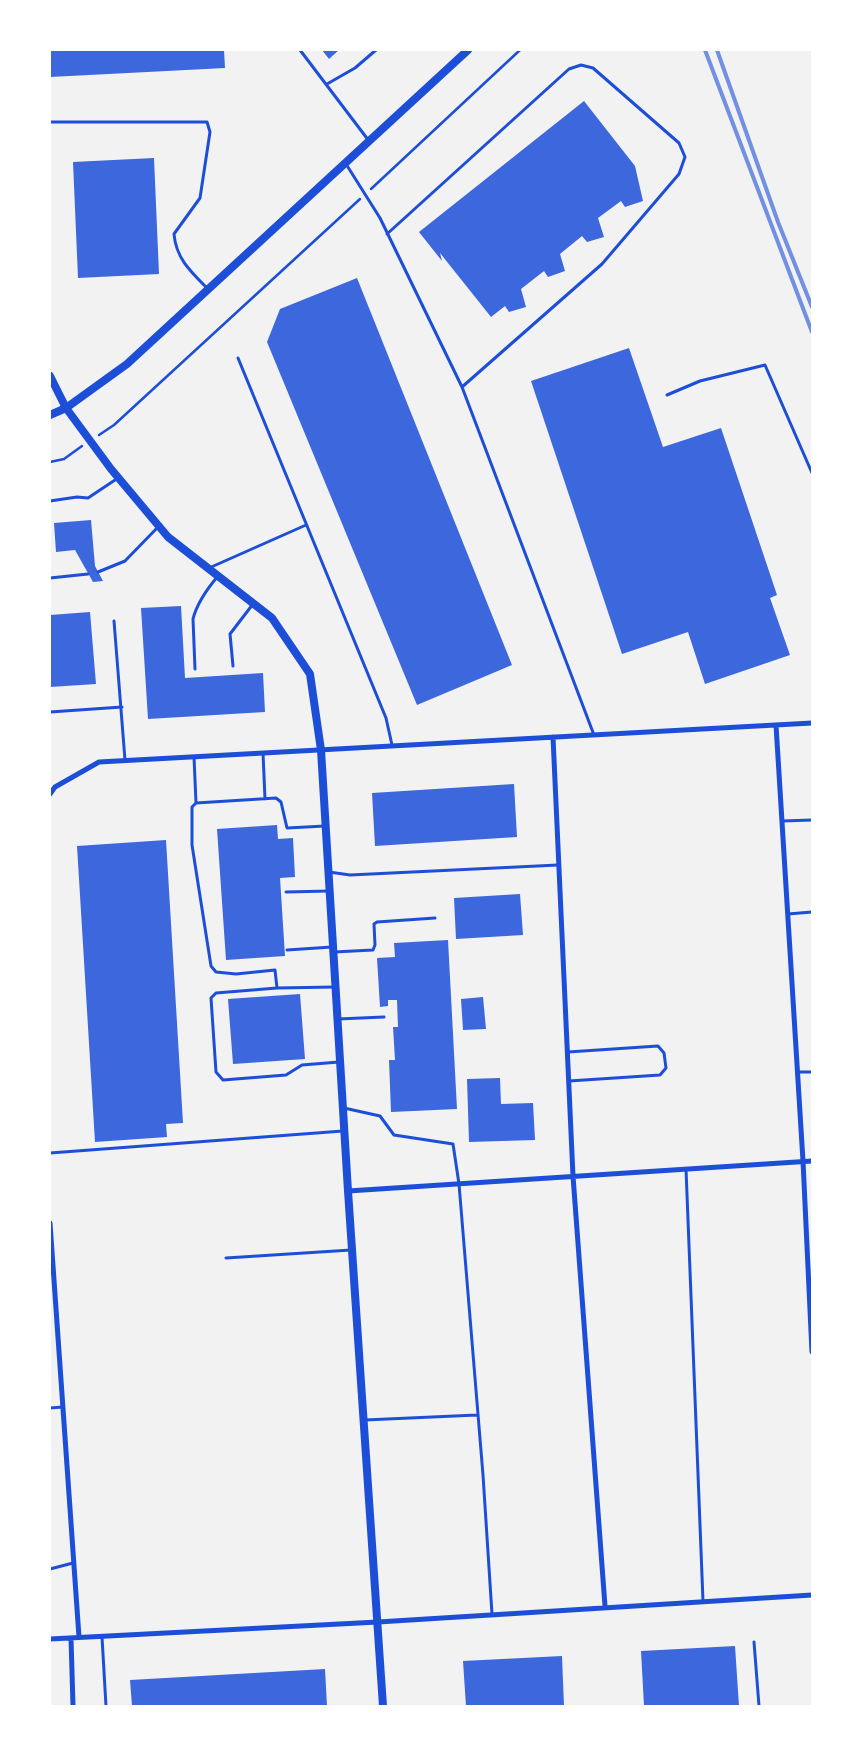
<!DOCTYPE html>
<style>
body{margin:0}
#map{position:relative;width:862px;height:1756px;overflow:hidden;background:#f2f2f2;font-family:"Alegreya Sans",sans-serif}
canvas{display:block}
.frame{position:absolute;inset:0;border:51px solid #fff;pointer-events:none}
</style>
<div id="map">
<canvas width="862" height="1756"></canvas>
<div class="frame"></div>
</div>
<script>
const ctx = document.querySelector('canvas').getContext('2d');
ctx.lineJoin = 'round';
function paint(path, color) { ctx.fillStyle = color; ctx.fill(path, 'evenodd'); }
function trace(path, color, width, dash) { ctx.strokeStyle = color; ctx.lineWidth = width; ctx.lineCap = dash ? 'butt' : 'round'; ctx.setLineDash(dash || []); ctx.stroke(path); }
paint(new Path2D(`
 M50 50H224L225 68 50 77Z
 M322 50H339L329 59Z
 M584 101 635 166 643 201 625 207 621 201 598 218 604 237 587 242 582 236 560 254 565 271 548 277 544 271 521 289 526 307 509 312 505 306 491 317 440 253 442 261 419 232Z
 M154 158 159 274 78 278 73 162Z
 M357 278 512 665 417 705 267 342 280 309Z
 M629 348 663 447 721 428 777 595 770 598 790 655 705 684 688 632 622 654 531 381Z
 M91 520 95 566 103 581 93 582 75 550 56 552 54 523Z
 M181 606 185 678 263 673 265 712 148 719 141 608Z
 M90 612 96 684 50 687V615Z
 M514 784 517 837 375 846 372 793Z
 M277 825 278 839 293 838 295 877 280 878 285 956 226 960 217 829Z
 M166 840 183 1123 166 1124 167 1137 95 1142 77 846Z
 M520 894 523 935 456 939 454 898Z
 M448 940 457 1109 391 1112 389 1060H395L393 1027H398L397 1000H388V1006L380 1007 377 958 395 957 394 943Z
 M300 994 305 1059 233 1064 228 999Z
 M483 997 486 1029 463 1030 461 999Z
 M500 1078 501 1104 533 1103 535 1140 469 1142 467 1079Z
 M735 1646 739 1706H644L641 1651Z
 M562 1656 564 1706H466L463 1661Z
 M325 1669 327 1706H132L130 1680Z`), '#3d67dc');
trace(new Path2D(`
 M371 189 520 50
 M99 435 114 425 360 199
 M50 462 64 459 82 446`), '#1d4ed8', 2.5);
trace(new Path2D(`
 M300 50 369 141
 M327 84 355 68 376 50
 M50 122H207L210 132 200 198 174 234C176 259 192 273 208 289
 M346 164 380 218 462 387 594 735
 M387 234 569 69 581 65 593 68 679 143 685 157 679 174 602 264 462 387
 M238 358 386 718 392 745
 M667 395 700 381 765 365 812 473
 M50 501 77 497 88 498 118 478
 M209 568 306 525
 M98 572 125 561 158 527
 M50 578 88 574
 M114 621 125 760
 M233 666 230 634 253 604
 M195 669 193 619C197 603 207 589 218 576
 M50 712 122 707
 M263 753 265 799
 M194 757 196 803
 M782 821 812 820
 M325 826 287 828 281 802 276 798 196 803 192 807V845L211 966 216 972 236 974 275 970 277 988 334 987
 M329 872 350 875 558 865
 M286 892 329 891
 M788 914 812 912
 M287 950 332 947
 M334 952 373 950 375 945 374 924 377 922 435 918
 M277 988 216 993 211 998 216 1072 223 1080 286 1075 302 1065 339 1062
 M338 1019 384 1017
 M568 1052 658 1046 664 1053 666 1068 660 1075 569 1081
 M798 1072H812
 M344 1108 380 1116 394 1135 453 1144 459 1184 483 1475 492 1614
 M50 1153 343 1131
 M686 1169 703 1601
 M226 1258 351 1250
 M50 1408 63 1407
 M365 1420 477 1415
 M50 1569 73 1563
 M102 1637 106 1706
 M754 1642 759 1706`), '#1d4ed8', 3);
trace(new Path2D(`
 M776 725 803 1161 812 1352
 M553 737 573 1176 605 1606
 M50 794 55 787 99 762 812 723
 M348 1191 812 1161
 M50 1223 79 1637
 M71 1638 73 1706
 M50 1639 378 1622 812 1595`), '#1d4ed8', 5);
trace(new Path2D(`
 M50 376 66 408 111 469 168 537 272 618 310 674 321 750 348 1191 383 1706
 M50 415 66 408 127 364 468 50`), '#1d4ed8', 8);
trace(new Path2D(`
 M705 50 812 332
 M717 50 778 222 812 307`), '#7290e2', 4);
</script>
